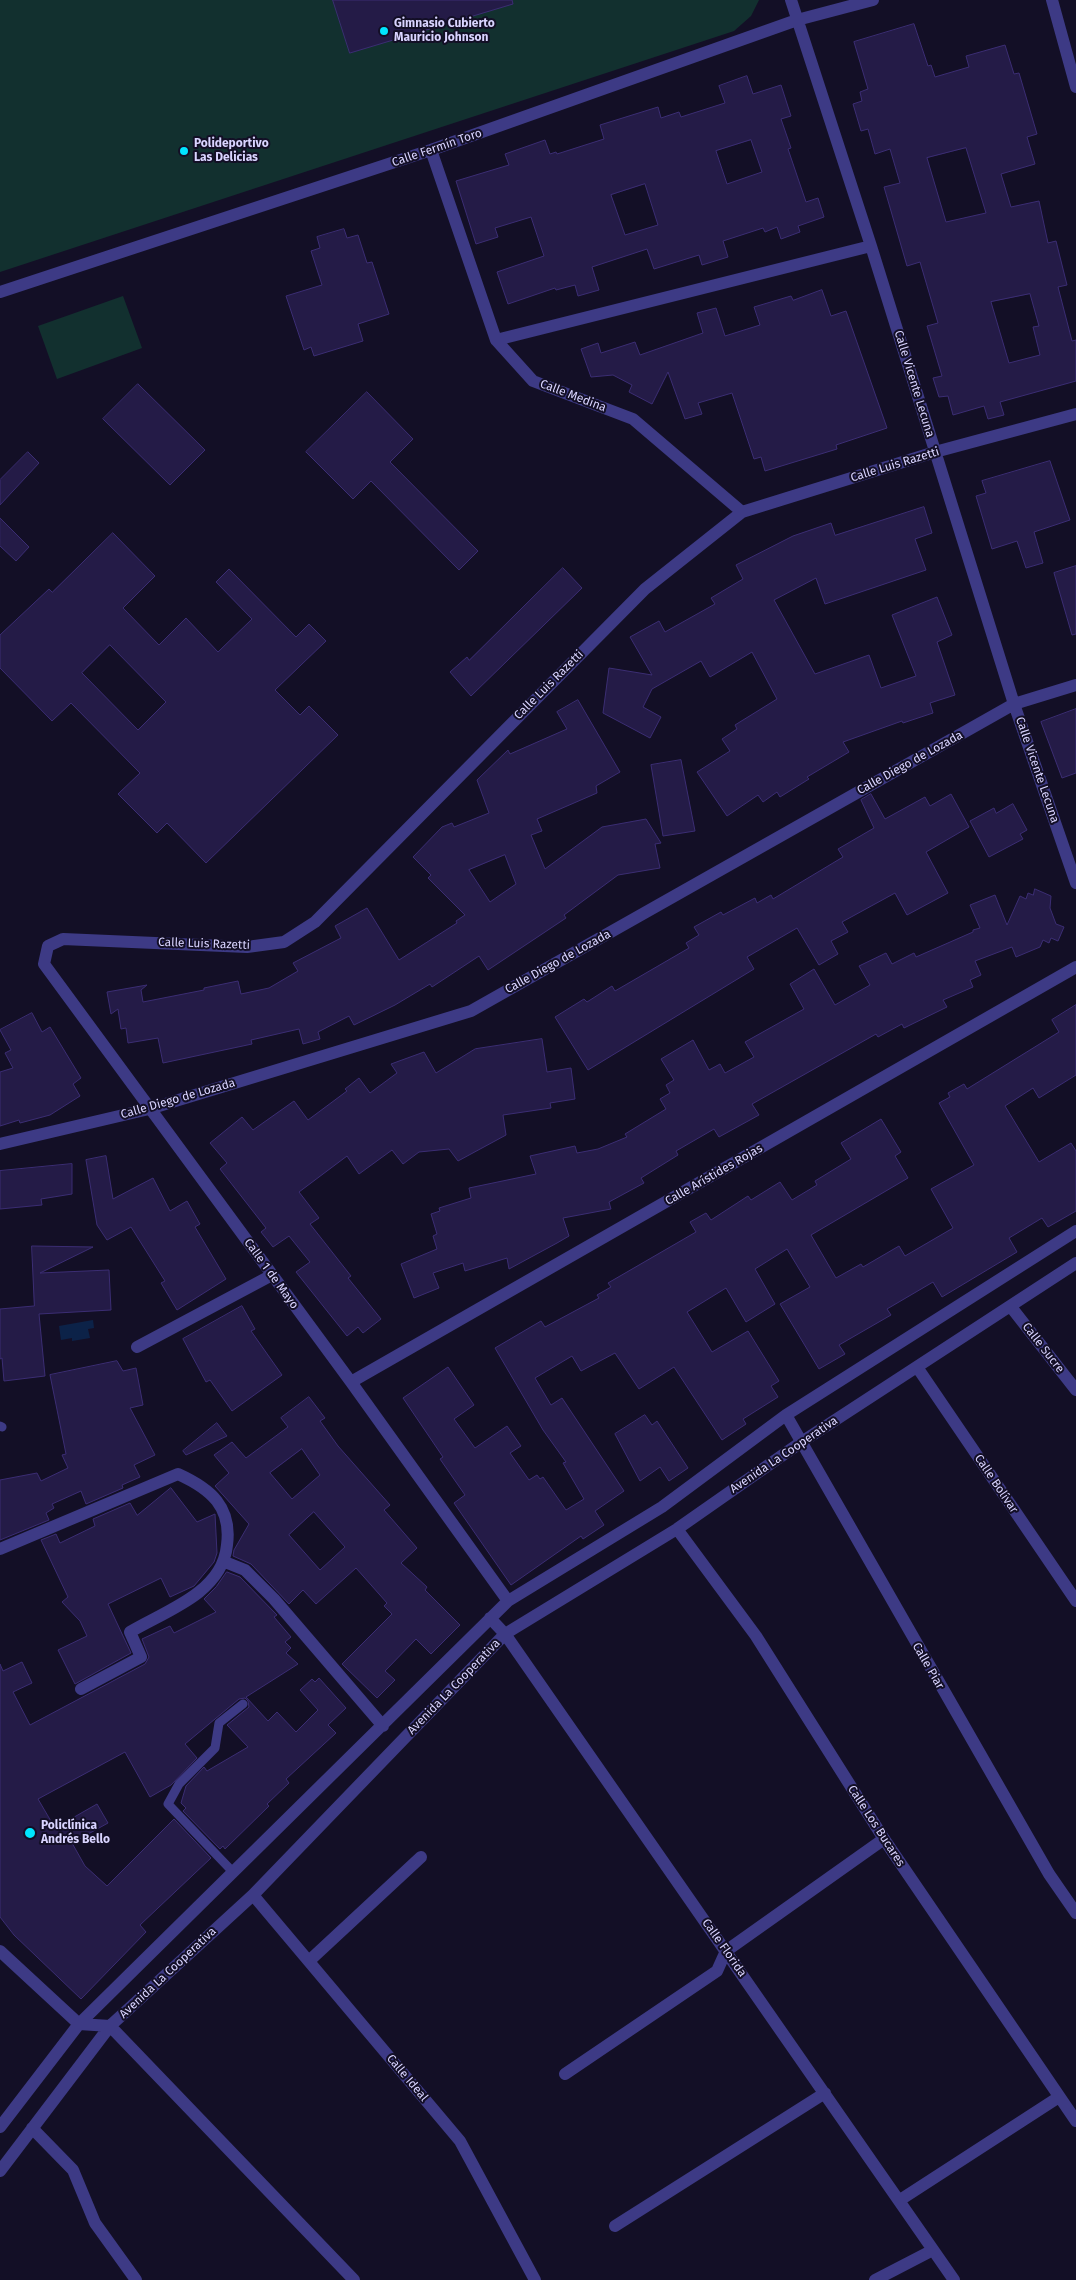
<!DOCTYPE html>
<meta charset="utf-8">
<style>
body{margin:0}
canvas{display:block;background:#130f26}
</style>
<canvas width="1076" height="2280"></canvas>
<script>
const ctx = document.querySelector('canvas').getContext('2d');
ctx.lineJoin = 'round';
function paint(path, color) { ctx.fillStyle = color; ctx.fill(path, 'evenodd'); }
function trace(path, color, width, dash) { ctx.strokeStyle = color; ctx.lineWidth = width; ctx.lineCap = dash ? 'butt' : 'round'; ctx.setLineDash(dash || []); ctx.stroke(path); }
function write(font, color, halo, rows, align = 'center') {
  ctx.font = font + ' "Fira Sans",sans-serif'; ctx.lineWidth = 4; ctx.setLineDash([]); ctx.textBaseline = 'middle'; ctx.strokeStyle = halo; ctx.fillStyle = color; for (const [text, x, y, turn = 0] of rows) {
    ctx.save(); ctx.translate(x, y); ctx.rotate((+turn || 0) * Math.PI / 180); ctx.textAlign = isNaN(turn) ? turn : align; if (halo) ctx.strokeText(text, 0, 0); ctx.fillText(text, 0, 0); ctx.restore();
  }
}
paint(new Path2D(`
 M0 0H759L751 16 734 31 0 272Z
 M123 296 142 348 57 379 38 326Z`), '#12302f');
paint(new Path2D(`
 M93 1320 94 1328 88 1329 90 1338 72 1341V1338L61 1340 59 1326Z`), '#0c2248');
const building = new Path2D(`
 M333 0H512L513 4 350 53Z
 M914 24 928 66 931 65 935 77 969 67 966 56 1005 45 1014 74 1019 73 1037 134 1027 137 1035 164 1001 174 1011 207 1039 201 1048 243 1056 241 1067 285 1058 287 1072 341 1076 340V381L1000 402 1004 415 988 419 984 406 953 415 948 396 939 397 933 378 942 376 927 326 938 323 920 262 907 266 884 187 900 183 890 149 875 154 868 129 861 131 853 104 862 101 860 92 868 89 854 42ZM966 148 986 213 946 222 927 158ZM1030 294 1039 326 1033 327 1040 355 1009 363 991 302Z
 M747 76 753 94 781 85 791 116 781 119 791 148 788 149 806 202 818 198 824 217 798 226 800 232 781 239 777 227 765 232 763 228 723 241 728 257 702 265 699 255 654 269 647 249 592 267 599 290 578 296 575 285 556 290 555 288 508 304 497 272 544 256 531 217 495 228 498 237 476 244 456 181 509 165 505 154 545 140 550 154 556 152 557 154 604 139 600 125 658 107 661 118 679 112 681 117 725 103 719 86ZM751 140 762 172 727 184 716 151ZM645 184 658 225 625 235 611 195Z
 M344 229 347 238 358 235 367 263 372 262 389 314 358 324 363 341 314 356 311 347 304 350 286 296 322 285 311 251 320 248 317 237Z
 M822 290 831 316 846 311 887 428 836 445 837 449 765 471 761 457 754 459 732 393 698 403 702 414 685 419 668 372 652 404 629 392 632 385 613 375 591 377 581 349 598 343 601 353 635 342 640 355 703 333 697 313 716 308 725 336 760 325 754 307 791 296 793 300Z
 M138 384 205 450 170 485 103 419Z
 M367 392 413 439 390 462 478 551 459 570 371 481 353 499 306 452Z
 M28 452 39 463 0 505V480Z
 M1050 461 1070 520 1034 532 1043 563 1026 568 1017 541 992 549 976 496 986 493 982 481Z
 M924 507 932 533 915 539 926 570 825 604 816 578 774 600 815 674 869 655 881 688 916 676 892 615 937 597 952 635 937 642 955 695 930 703 933 713 903 723 902 721 843 742 849 752 807 777 809 779 780 797 777 792 763 802 758 795 727 816 697 772 730 751 722 739 737 729 735 725 777 699 752 652 710 677 701 661 652 689 643 707 661 717 650 738 603 713 609 668 652 675 630 637 659 621 665 632 715 604 711 598 743 579 736 565 793 536 831 523 835 535Z
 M0 518 29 547 16 561 0 546Z
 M113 533 155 576 123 608 159 645 186 618 218 652 252 619 216 582 229 569 296 637 309 624 326 641 275 690 300 715 309 706 338 735 206 863 167 823 157 833 118 794 140 773 71 703 52 721 0 668V635L49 589 52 592ZM110 645 166 702 138 730 82 673Z
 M1076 566V634L1072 635 1054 573Z
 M563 568 582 588 471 696 450 672 467 657 469 660Z
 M578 700 620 772 596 786 597 793 537 819 542 831 531 835 545 869 602 827 646 819 661 843 655 844 660 868 618 875 564 915 566 918 488 970 479 956 432 987 430 984 395 1005 354 1025 349 1016 318 1032 320 1039 303 1044 299 1029 251 1040 252 1044 163 1063 158 1038 128 1043 126 1028 121 1029 118 1009 111 1014 107 992 147 985 141 990 143 1002 204 990V988L238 981 241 994 269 988 298 971 293 963 341 938 335 926 367 908 399 960 457 923 456 921 465 915 428 878 431 875 413 857 442 827 452 823 454 827 489 813 477 780 508 750 510 754 567 729 557 712ZM505 855 516 884 490 902 469 870Z
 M1076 709V773L1062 778 1041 722Z
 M681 760 695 831 663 836 651 765Z
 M871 794 885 819 925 797 930 806 951 794 969 827 926 852 948 893 907 915 895 893 842 922 848 932 831 941 838 954 819 965 797 928 747 957 754 969 588 1070 555 1017 584 999 587 1002 612 986 615 991 689 948 686 943 699 935 694 927 721 912 723 915 755 898 757 903 771 895 773 899 843 857 838 849 874 828 861 800Z
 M1013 804 1027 830 1020 834 1023 839 989 857 970 821 994 808 996 813Z
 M1035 889 1051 896 1050 908 1056 924 1064 927 1058 941 1051 938 1049 943 1043 940 1040 947 1016 957 1012 947 975 961 981 975 970 980 973 987 943 1000 947 1007 904 1028 902 1024 878 1037 876 1034 752 1104 759 1115 719 1137 714 1129 676 1151 678 1155 641 1178 644 1183 609 1202 611 1209 563 1218 569 1236 557 1243 509 1269 507 1258 465 1271 463 1263 433 1273 439 1288 414 1298 401 1264 437 1249 433 1236 437 1234 431 1214 440 1211 439 1208 471 1198 469 1188 536 1174 530 1156 575 1146 577 1153 598 1149 627 1137 625 1134 666 1109 660 1099 670 1093 666 1085 674 1080 661 1059 693 1040 709 1070 720 1064 725 1073 754 1057 745 1042 804 1009 790 984 814 969 835 1005 870 985 859 966 886 953 892 964 914 953 916 957 973 932V930L980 928 970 905 995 895 1007 925 1020 896 1026 899 1028 893 1033 895Z
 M1076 1005V1075L1039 1098 1033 1088 1005 1106 1039 1162 1071 1143 1076 1151V1211L1048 1227 1042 1218 1009 1238 1017 1252 942 1297 933 1282 887 1309 891 1315 839 1345 845 1354 819 1369 780 1304 810 1287 787 1249 755 1269 775 1304 746 1322 726 1288 687 1312 712 1352 748 1331 779 1381 771 1386 778 1397 743 1419 746 1424 722 1440 674 1367 639 1389 615 1353 581 1371 572 1356 535 1378 551 1405 562 1398 624 1491 595 1511 604 1525 583 1539 581 1536 511 1585 454 1503 465 1495 440 1459 443 1457 403 1398 448 1367 474 1405 454 1419 475 1448 507 1426 521 1446 510 1453 529 1480 537 1475 540 1479 543 1477 566 1510 584 1499 563 1463 566 1462 543 1430 495 1348 541 1321 545 1327 599 1298 597 1295 611 1287 608 1283 696 1232 690 1222 706 1213 711 1220 748 1196 751 1200 780 1182 792 1200 817 1185 815 1181 851 1159 841 1143 881 1119 901 1152 895 1156 908 1178 811 1235 836 1278 861 1264 863 1267 899 1246 905 1256 953 1228 931 1189 974 1165 939 1103 950 1097 948 1093 964 1084 967 1089 1059 1032 1052 1020Z
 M32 1013 42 1032 50 1027 81 1078 73 1084 80 1096 50 1115 20 1123 19 1120 0 1126V1072L13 1068 5 1053 11 1050 0 1030Z
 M542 1039 547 1072 571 1068 575 1099 550 1103 551 1108 503 1115 506 1135 458 1161 449 1149 419 1152 403 1164 392 1150 359 1174 347 1156 299 1192 319 1218 310 1224 351 1276 348 1278 381 1319 363 1333 358 1327 347 1336 296 1272 310 1262 289 1236 273 1247 261 1232 266 1228 220 1169 227 1163 210 1143 242 1117 253 1130 294 1101 308 1120 347 1091 345 1089 359 1078 370 1093 397 1073 391 1064 424 1052 436 1073 475 1049Z
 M106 1156 113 1199 153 1178 170 1211 187 1201 200 1224 195 1227 226 1279 177 1310 161 1283 165 1281 131 1227 107 1240 97 1225 86 1160Z
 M72 1164V1194L41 1199 42 1205 0 1209V1171Z
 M32 1246 93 1247 40 1273 109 1270 111 1310 39 1314 45 1376 4 1381 2 1358 0 1359V1309L34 1306Z
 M242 1306 255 1329 251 1331 282 1375 232 1411 210 1380 206 1382 183 1339Z
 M117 1361 123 1371 136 1368 143 1405 130 1408 155 1455 134 1465 140 1477 122 1485 123 1488 86 1504 81 1491 52 1504 54 1508 46 1513 49 1520 0 1540V1480L37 1473 41 1481 68 1468 62 1455 66 1454 50 1375Z
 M309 1397 325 1418 320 1421 338 1446 390 1505 384 1510 417 1548 401 1563 427 1587 425 1590 460 1625 431 1654 416 1639 385 1671 395 1680 377 1698 342 1664 392 1614 384 1606 387 1603 356 1568 316 1604 303 1590 289 1604 251 1564 233 1556 234 1550 249 1524 215 1486 229 1473 214 1455 232 1442 246 1458 288 1427 281 1418ZM302 1449 320 1475 292 1499 270 1473ZM314 1512 345 1547 320 1570 289 1535Z
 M645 1415 652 1425 657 1421 688 1468 669 1481 660 1467 640 1481 615 1434Z
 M217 1423 227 1436 186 1455 183 1451Z
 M171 1488 197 1522 215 1514 217 1553 214 1562 194 1586 170 1597 161 1578 108 1604 131 1653 75 1684 58 1650 87 1636 80 1621 62 1602 68 1597 41 1540 56 1534 60 1543 95 1526 93 1519 130 1503 137 1515Z
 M227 1572 240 1577 277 1615 274 1617 291 1637 285 1642 291 1648 286 1653 298 1664 246 1697 268 1721 277 1712 296 1732 318 1710 300 1690 312 1679 315 1682 319 1678 346 1708 328 1725 336 1733 286 1779 289 1783 267 1804 269 1806 225 1849 223 1846 220 1849 183 1811 186 1808 181 1803 186 1786 204 1767 207 1771 248 1747 227 1725 249 1707 248 1701 245 1698 239 1699 185 1744 197 1758 171 1785 150 1797 125 1752 38 1799 55 1828 97 1804 108 1823 72 1843 85 1866 107 1886 174 1819 211 1858 140 1925 146 1932 81 1999 14 1935 0 1917V1664L3 1671 22 1662 32 1683 13 1692 30 1725 145 1664 149 1657 142 1639 170 1626 174 1633 216 1612 204 1599 216 1587Z`);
paint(building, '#241b47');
trace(building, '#3b2d73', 1);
trace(new Path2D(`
 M0 1426 2 1427
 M233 1872 168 1804 179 1784 215 1748 219 1723 243 1704`), '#3d3a85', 9);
trace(new Path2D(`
 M791 0 871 246 1014 704 1076 883
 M1052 0 1076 87
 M431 150 496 340 533 381 633 419 742 512
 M0 292 431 150 797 20 873 0
 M496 340 871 246
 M0 1144 149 1109 471 1011 1014 704 1076 685
 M1011 1307 1076 1390
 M137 1347 272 1275
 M917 1367 1076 1601
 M351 1382 1076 967
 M786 1415 1049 1874 1076 1913
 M677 1529 756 1636 884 1839 1076 2121
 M0 1549 178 1474C211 1489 232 1507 227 1545 225 1565 215 1579 199 1592 179 1608 152 1619 130 1632L141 1657 81 1689
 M225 1562 245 1570 274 1599 383 1726
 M508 1601 351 1382 44 964 48 946 63 939 247 947 284 942 315 922 645 589 742 512 935 452 1076 414
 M490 1618 505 1634 954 2280
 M253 1895 460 2141 535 2280
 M0 1951 79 2024 110 2026 354 2280
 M309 1961 421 1857
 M565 2074 717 1971 726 1951 884 1839
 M0 2127 79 2024 508 1601 662 1507 786 1415 1076 1231
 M32 2128 73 2170 95 2223 136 2280
 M0 2171 110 2026 253 1895 505 1634 677 1529 800 1443 1076 1263
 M900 2200 1059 2097
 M615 2226 825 2093
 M875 2280 933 2250`), '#3d3a85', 12);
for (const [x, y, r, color] of [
 [384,31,5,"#00e5ff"],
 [184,151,5,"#00e5ff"],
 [30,1833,6,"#00e5ff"]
]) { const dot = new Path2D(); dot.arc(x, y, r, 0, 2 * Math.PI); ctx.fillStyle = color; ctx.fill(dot); trace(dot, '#130f26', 2); }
write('bold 12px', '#d9d4ff', '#130f26', [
 ["Gimnasio Cubierto",394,24],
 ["Mauricio Johnson",394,38],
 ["Polideportivo",194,144],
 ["Las Delicias",194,158],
 ["Policlínica",41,1826],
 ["Andrés Bello",41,1840]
], 'left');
write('12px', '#d9d4ff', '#130f26', [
 ["Calle Fermín Toro",437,148,-19],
 ["Calle Vicente Lecuna",914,384,73],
 ["Calle Medina",573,396,21],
 ["Calle Luis Razetti",895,465,-17],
 ["Calle Luis Razetti",549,685,-45],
 ["Calle Diego de Lozada",910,763,-29],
 ["Calle Vicente Lecuna",1037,770,71],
 ["Calle Luis Razetti",204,944,2],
 ["Calle Diego de Lozada",558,962,-29],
 ["Calle Diego de Lozada",178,1099,-16],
 ["Calle Arístides Rojas",714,1175,-30],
 ["Calle 1 de Mayo",271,1274,54],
 ["Calle Sucre",1043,1348,52],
 ["Avenida La Cooperativa",784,1455,-34],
 ["Calle Bolívar",996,1484,56],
 ["Calle Piar",928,1666,60],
 ["Avenida La Cooperativa",454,1687,-46],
 ["Calle Los Bucares",876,1826,57],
 ["Calle Florida",724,1948,55],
 ["Avenida La Cooperativa",168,1973,-43],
 ["Calle Ideal",407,2078,50]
]);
</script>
